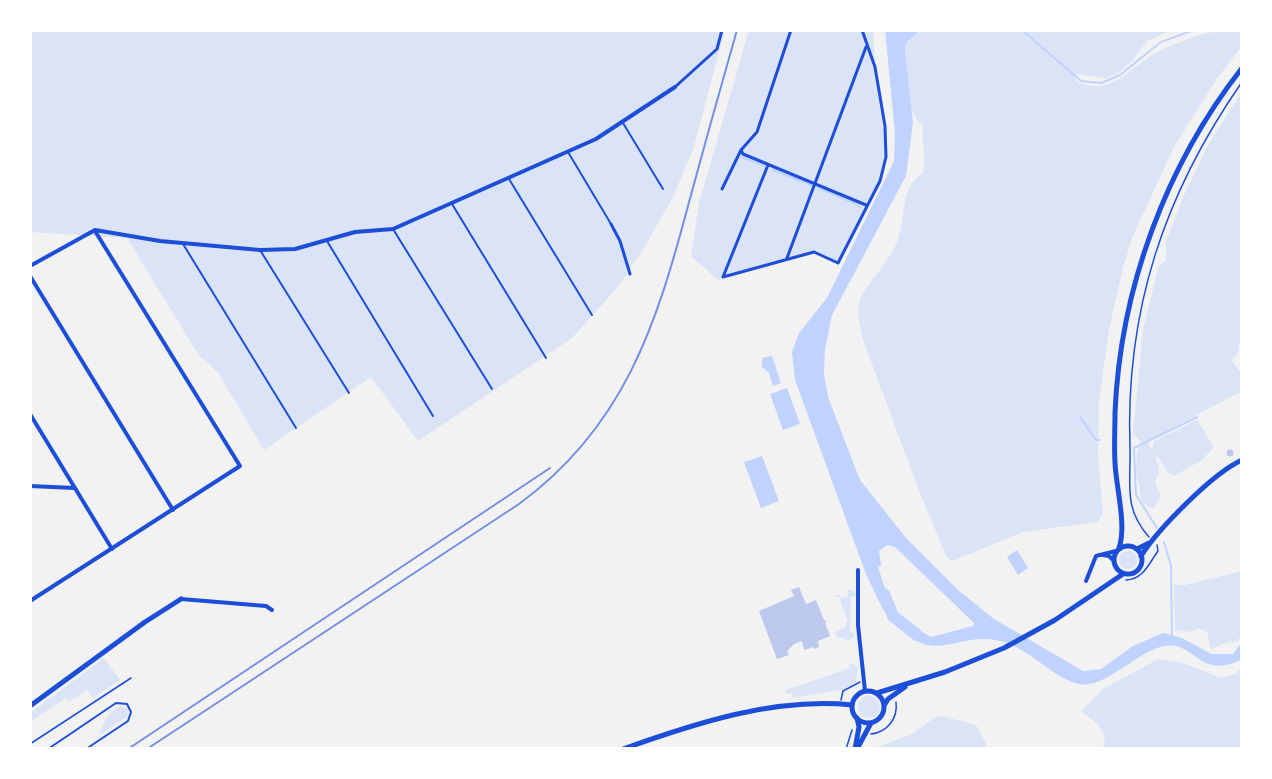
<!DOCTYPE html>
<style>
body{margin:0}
#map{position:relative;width:1272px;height:779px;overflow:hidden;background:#f2f2f2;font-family:"Roboto Condensed",sans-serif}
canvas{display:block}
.frame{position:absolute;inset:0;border:32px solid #fff;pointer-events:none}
</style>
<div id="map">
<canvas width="1272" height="779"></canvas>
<div class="frame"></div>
</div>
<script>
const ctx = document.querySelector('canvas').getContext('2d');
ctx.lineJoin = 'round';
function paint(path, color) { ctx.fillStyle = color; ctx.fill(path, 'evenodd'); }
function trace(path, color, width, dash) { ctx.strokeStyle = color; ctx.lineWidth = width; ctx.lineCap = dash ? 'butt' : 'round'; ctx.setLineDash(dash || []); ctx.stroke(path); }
paint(new Path2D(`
 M30 30H725L693 150 672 199 641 253 618 287 572 338 418 441 371 377 264 450 219 374 198 354 127 238 30 232Z
 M749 30H873L875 67 885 126V168L838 263 814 252 753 267 718 280 691 256 699 203Z
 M920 30H1172L1147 41 1132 61 1118 73 1105 78 1077 74 1074 80C1103 96 1122 77 1145 60 1154 53 1167 47 1178 43 1201 33 1217 30 1242 30V46L1216 80 1174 147 1133 236 1123 267 1109 330 1099 401 1098 454 1103 515 1097 522 1023 532 953 561 947 558 921 496 863 340C861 329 856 314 859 303 862 288 892 260 898 239 906 217 900 186 923 173 927 157 921 142 923 126 906 116 904 62 906 43Z
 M1242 92V342L1239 343 1238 352 1232 361 1242 374V391L1147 441 1152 450 1154 441 1197 420 1214 447 1202 460 1174 476 1167 472 1158 456 1155 458C1160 468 1161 472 1155 481L1161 497 1153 509 1142 503 1136 469 1137 451 1142 443 1133 434 1143 330 1159 265 1166 261V242L1184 195 1209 143Z
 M1119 560a9 9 0 1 1 18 0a9 9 0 1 1-18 0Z
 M1242 571V633L1238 641 1228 642 1211 649 1207 632 1198 628 1190 632 1175 630 1174 585H1185Z
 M848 590 854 591 856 596 851 597 850 632 855 633 854 637 847 641 842 637 838 639 835 632 846 627 845 623 848 622 839 597H833L839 594 841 598 848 596Z
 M104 658 120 680 93 698 87 690 69 702 66 698 30 722V713Z
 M1158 659 1183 663 1221 678 1235 674 1242 667V749H1103C1110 731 1094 721 1081 711L1103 689Z
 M853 664 858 667 856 682 845 689 792 698V693L786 694 785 690 850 668 849 665Z
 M858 707a11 11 0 1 1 22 0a11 11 0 1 1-22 0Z
 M120 706 128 709 127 717 98 736 108 715Z
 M942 716 976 725 987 745V749H872L912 734 934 718Z`), '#dbe4f7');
paint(new Path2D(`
 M885 30H920L906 43 905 52 913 122 906 176 832 315 825 349 824 374 828 397 860 480 906 538 958 590 994 619 1083 671 1101 669 1133 646 1163 633 1182 638 1211 654H1233L1242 642 1240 660C1199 680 1195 641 1165 646 1138 650 1105 690 1079 684 1050 677 1027 645 996 640 957 633 936 663 902 630L907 623 931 637 973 626 974 623 895 547 887 545 879 551 881 565 878 567 891 607 883 610 866 574 795 380 792 352 799 333 827 298 894 161 895 133Z
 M772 356 781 383 773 386 769 373 762 367V358Z
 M787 388 800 424 783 430 770 394Z
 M762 456 779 501 761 508 744 462Z
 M1017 550 1028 568 1018 575 1007 557Z`), '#bfd3fe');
trace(new Path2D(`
 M1022 30 1081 81 1101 83 1120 75 1161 42 1194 30
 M741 157 764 166
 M773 170 811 185
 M818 188 857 204 860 208
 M1080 417 1096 440H1100
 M1157 528 1136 495 1134 448 1197 417
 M1164 542 1171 566 1172 636`), '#bfd3fe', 2);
trace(new Path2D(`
 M884 594 893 616 917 635`), '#bfd3fe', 12);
paint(new Path2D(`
 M1226.5 453a3.5 3.5 0 1 1 7 0a3.5 3.5 0 1 1-7 0Z
 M799 587 806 604 816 600 824 620 827 621 825 623 830 636 818 641 819 647 814 649 813 647 804 650 802 641 794 644 787 651 789 655 777 659 759 611 794 596 791 590Z`), '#bdc9ec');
trace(new Path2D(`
 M1149 537C1123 508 1131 484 1130 448 1125 311 1164 194 1242 82
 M1126 580C1144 579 1149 563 1158 551L1157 545
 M841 700 843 691 860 682
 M871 734C888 732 898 718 896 702
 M30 744 131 678
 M846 749 852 730`), '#1d4ed8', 1.5);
trace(new Path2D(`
 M623 123 663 189
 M568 152 611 224
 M509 179 592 315
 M452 204 546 358
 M393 229 492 389
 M327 241 433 416
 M183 244 296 428
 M260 250 349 393
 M48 749 116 703 127 704 131 712 128 721 86 749`), '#1d4ed8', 2);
trace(new Path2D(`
 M791 30 757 132 741 150 743 154 866 205
 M675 87 717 49 722 30
 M722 189 741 150
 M611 224 620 241 630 274
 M787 258 866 47
 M723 277 814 252 838 263 880 181 886 157 885 126 875 67 862 30
 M723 277 768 165`), '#1d4ed8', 3);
trace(new Path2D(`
 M95 230 160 241 260 250 295 249 355 232 393 229 596 139 675 87
 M30 266 95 230
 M30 276 173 510
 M30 414 112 549
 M30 486 74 488
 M1103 555 1109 556 1113 560
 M858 570V625L865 691
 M1086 581 1096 556 1116 551
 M181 599 266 606 272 610
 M30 601 240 466 95 231`), '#1d4ed8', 4);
trace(new Path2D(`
 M1137 549 1149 543
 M1141 556C1158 529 1213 473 1242 460
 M30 706 145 622 181 599
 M623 749C696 723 775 697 852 705`), '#1d4ed8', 5);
trace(new Path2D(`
 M1114 560a14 14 0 1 1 28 0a14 14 0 1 1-28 0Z
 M1119 548C1127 526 1116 487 1115 463 1114 446 1115 429 1115 413 1120 289 1166 165 1242 68
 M852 707a16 16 0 1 1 32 0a16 16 0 1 1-32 0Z
 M877 693 945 672 1004 648 1055 620 1123 574
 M885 704 888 699 905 687
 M855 749 859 727 857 718
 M857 749 871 723`), '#1d4ed8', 5);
trace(new Path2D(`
 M128 749 550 468
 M147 749 519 504C624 427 656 326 688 206 704 147 720 89 737 30`), '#7290e2', 2);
</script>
